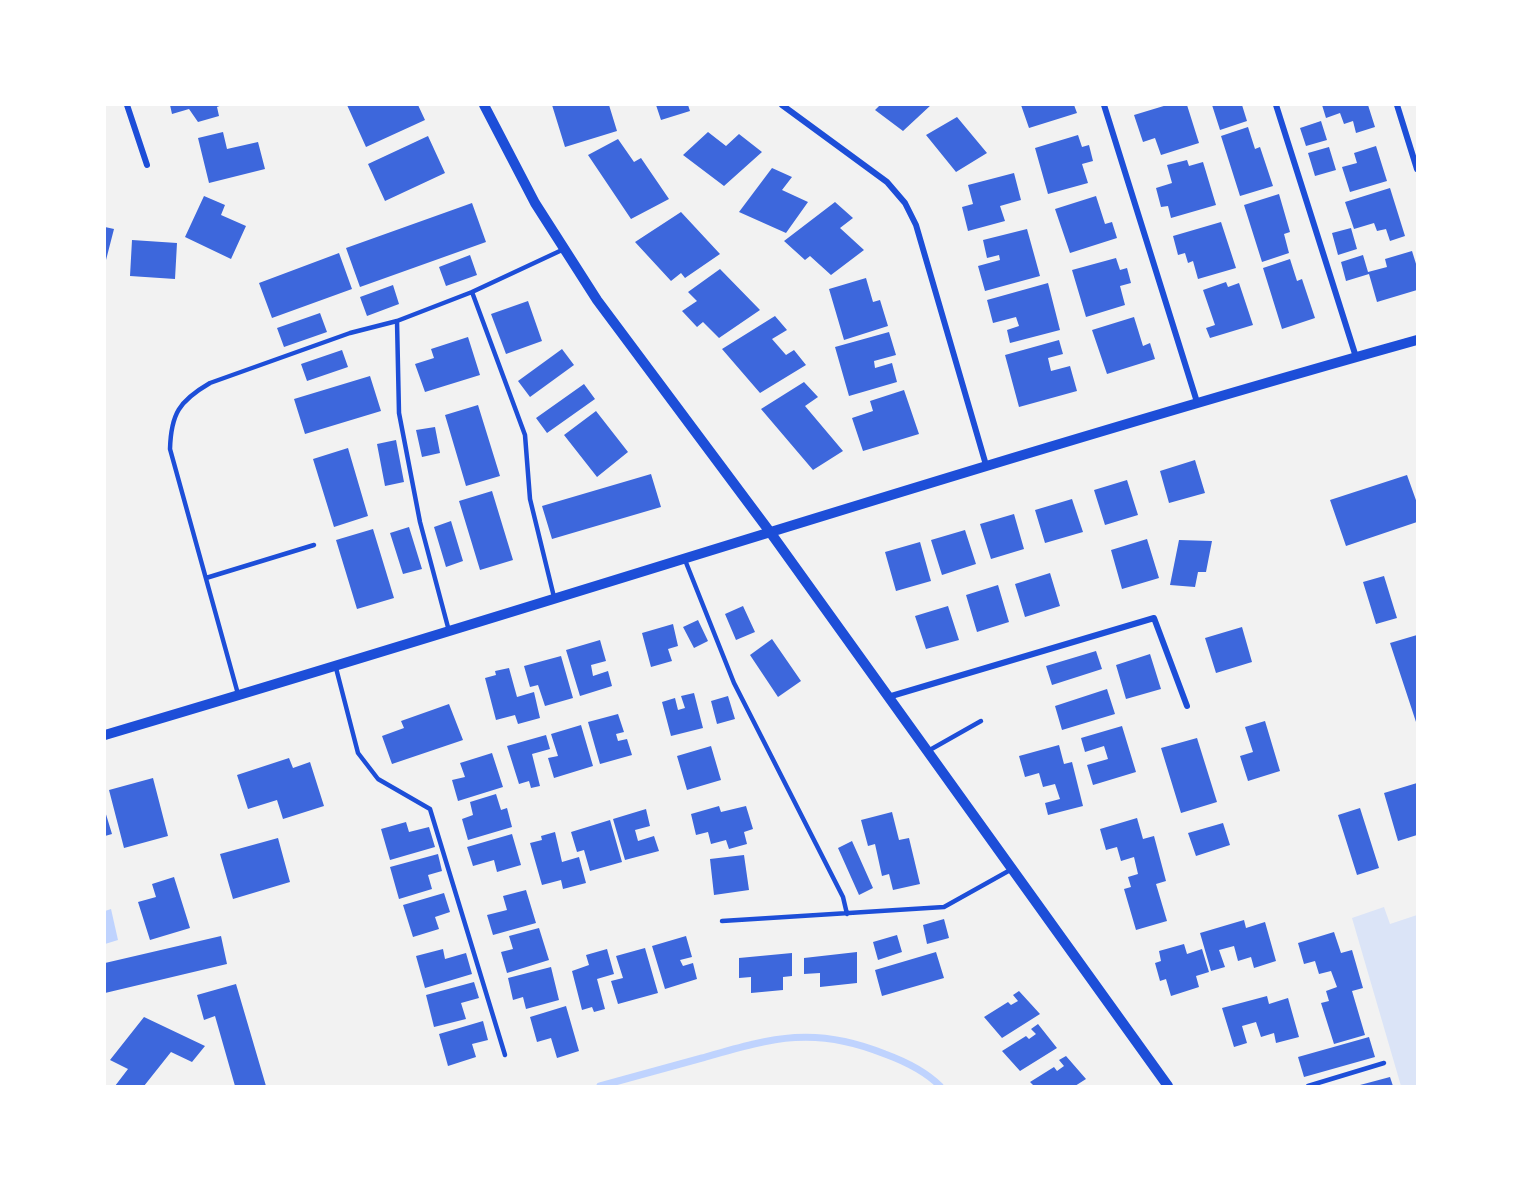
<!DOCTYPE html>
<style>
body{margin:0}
#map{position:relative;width:1522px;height:1191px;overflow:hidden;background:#f2f2f2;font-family:Raleway,sans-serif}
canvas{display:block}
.frame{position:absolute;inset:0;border:106px solid #fff;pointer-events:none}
</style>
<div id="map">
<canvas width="1522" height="1191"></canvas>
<div class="frame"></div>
</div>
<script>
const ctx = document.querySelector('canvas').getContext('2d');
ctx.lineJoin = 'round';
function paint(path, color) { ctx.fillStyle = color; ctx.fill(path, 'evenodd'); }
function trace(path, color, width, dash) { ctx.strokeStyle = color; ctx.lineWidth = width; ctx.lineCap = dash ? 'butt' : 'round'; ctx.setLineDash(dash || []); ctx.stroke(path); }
paint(new Path2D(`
 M1384 907 1390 924 1417 915V1086H1401L1352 918Z`), '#dbe4f7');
paint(new Path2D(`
 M111 909 118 940 105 944V911Z`), '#bfd3fe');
trace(new Path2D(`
 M600 1086C634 1077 668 1067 702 1058 772 1038 814 1025 885 1054 904 1061 925 1071 940 1086`), '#bfd3fe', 7);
paint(new Path2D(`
 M170 105H222L217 107 219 116 198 122 189 109 172 114Z
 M347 105H418L425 120 366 147Z
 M552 105H609L617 131 565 147Z
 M656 105H688L690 111 661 120Z
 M880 105H931L903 131 875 110Z
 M1021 105H1074L1077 113 1029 128Z
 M1167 105H1187L1199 143 1161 155 1155 138 1143 142 1134 115Z
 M1212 105H1242L1247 121 1220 130Z
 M1322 105H1368L1375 127 1356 133 1353 121 1344 124 1340 113 1326 118Z
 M957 117 987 153 956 172 926 135Z
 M1321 121 1327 140 1306 146 1300 128Z
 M1248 127 1255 149 1260 147 1273 186 1240 196 1221 136Z
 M223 132 227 149 258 142 265 169 209 183 198 138Z
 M708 132 726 146 739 134 762 152 724 186 683 155Z
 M1078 135 1082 147 1089 145 1093 161 1082 164 1088 183 1048 194 1035 148Z
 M428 136 445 173 385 201 368 164Z
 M618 139 634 162 641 158 669 199 631 219 588 155Z
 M1376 146 1387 181 1350 192 1342 167 1357 163 1354 153Z
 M1329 147 1336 170 1315 176 1308 153Z
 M1187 160 1189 166 1203 162 1216 205 1171 218 1168 206 1161 207 1156 188 1172 183 1167 165Z
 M772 168 792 177 782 190 808 202 786 233 739 212Z
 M1014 173 1021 200 1000 206 1005 221 968 231 962 207 973 204 968 185Z
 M1390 188 1405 236 1390 241 1386 229 1377 231 1374 223 1354 229 1345 202Z
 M1279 194 1290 232 1284 234 1289 253 1262 262 1244 205Z
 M204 196 225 205 221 215 246 226 231 259 185 237Z
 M1096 196 1105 224 1112 222 1117 238 1070 253 1055 209Z
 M835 202 853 218 840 228 864 250 831 275 810 256 805 260 784 241Z
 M472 203 486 242 360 287 346 248Z
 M681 212 720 254 685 278 681 273 671 281 635 242Z
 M1221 222 1236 268 1198 279 1193 261 1188 263 1185 253 1178 255 1173 236Z
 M105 227 114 229 106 260H105Z
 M1351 228 1357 249 1338 255 1332 233Z
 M1027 229 1040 276 985 291 978 266 1000 260 999 255 987 258 983 240Z
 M132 240 177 243 175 279 130 276Z
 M1412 251 1417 267V290L1377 302 1369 274 1346 281 1341 262 1363 255 1368 272 1387 267 1385 259Z
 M339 253 352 289 272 318 259 283Z
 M470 255 477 275 446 286 439 267Z
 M1116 258 1120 270 1127 268 1131 283 1120 286 1125 305 1086 317 1072 270Z
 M1290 259 1297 281 1302 279 1315 318 1282 329 1263 268Z
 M720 269 760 310 719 338 703 322 697 327 682 311 697 301 688 292Z
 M866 278 873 302 880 300 888 326 844 340 829 289Z
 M1226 282 1228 287 1239 283 1253 325 1210 338 1206 328 1215 325 1203 290Z
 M1048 283 1060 330 1010 343 1007 330 1019 326 1016 317 993 323 987 300Z
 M393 285 399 304 367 316 360 297Z
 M528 301 542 341 506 354 491 314Z
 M320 313 327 332 284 347 277 328Z
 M775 316 787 330 772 339 786 355 794 350 806 365 760 393 722 349Z
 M1134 317 1143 346 1150 343 1155 359 1107 374 1092 330Z
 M889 332 896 355 874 361 875 368 892 363 897 382 849 396 835 347Z
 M468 337 480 375 425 392 415 364 434 358 431 349Z
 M1059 340 1063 354 1048 358 1051 371 1070 366 1077 391 1019 407 1005 355Z
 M562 349 574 365 530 397 518 381Z
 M342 350 348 367 307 381 301 364Z
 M370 376 381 411 305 434 294 399Z
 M804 382 818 397 805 406 843 451 813 470 761 409Z
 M584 384 595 399 547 433 536 418Z
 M904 390 919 434 863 451 852 418 873 411 870 401Z
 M478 405 500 476 466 486 445 415Z
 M596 411 628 452 597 477 564 435Z
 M435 427 440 453 422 457 416 430Z
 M396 440 404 482 385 486 377 444Z
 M348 448 368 516 334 527 313 459Z
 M1195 460 1205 493 1169 503 1160 471Z
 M651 474 661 507 552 539 542 506Z
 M1407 475 1417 503V522L1346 546 1330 500Z
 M1127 480 1138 515 1105 525 1094 490Z
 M492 491 513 560 480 570 459 501Z
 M1072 499 1083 532 1045 543 1035 510Z
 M1014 514 1024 549 991 559 980 524Z
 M451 521 463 561 446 567 434 527Z
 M409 527 422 569 403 574 390 533Z
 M373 529 394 598 357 609 336 540Z
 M965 530 976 564 942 575 931 540Z
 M1147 539 1159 578 1122 589 1111 550Z
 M1179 540 1212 541 1206 572H1198L1195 587 1170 585Z
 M920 542 931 581 896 591 885 552Z
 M1050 573 1060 606 1025 617 1015 584Z
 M1384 576 1397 618 1376 624 1363 582Z
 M998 585 1009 622 977 632 966 595Z
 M743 606 755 632 736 640 725 614Z
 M948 606 959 640 926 649 915 616Z
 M698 620 708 641 694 648 683 627Z
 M673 624 678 646 668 649 672 661 651 667 642 633Z
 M1242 627 1252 662 1216 673 1205 638Z
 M1417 635V725L1390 643Z
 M772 639 801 681 778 697 750 655Z
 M600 640 606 661 591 665 593 676 608 671 612 686 580 696 566 650Z
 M1096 651 1102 669 1052 685 1046 666Z
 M1150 654 1161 689 1126 699 1116 665Z
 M561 656 573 698 545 706 538 685 530 687 524 666Z
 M509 668 517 697 534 692 540 718 518 724 515 715 496 720 485 678 496 675 495 671Z
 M1107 689 1115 714 1062 730 1055 706Z
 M694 693 703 728 671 736 662 702 675 698 678 710 685 708 681 696Z
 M728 696 735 719 717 724 711 701Z
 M449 704 463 740 392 764 382 736 404 728 401 721Z
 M618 714 624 732 616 734 618 741 627 739 632 755 600 764 588 722Z
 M1265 721 1280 771 1248 781 1240 756 1253 752 1245 727Z
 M581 725 593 766 554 778 548 758 558 756 551 734Z
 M1122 726 1136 772 1093 785 1087 765 1108 759 1104 746 1085 752 1081 738Z
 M546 735 550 749 532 754 540 786 531 788 529 781 519 784 507 746Z
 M1197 738 1217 802 1181 813 1161 748Z
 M1059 745 1064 764 1072 762 1083 806 1048 815 1045 803 1060 799 1055 784 1043 787 1039 773 1025 777 1019 756Z
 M711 746 721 780 687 790 677 756Z
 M492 753 503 787 458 801 452 780 465 777 460 763Z
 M289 758 293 768 310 762 324 806 283 819 277 800 248 809 237 775Z
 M153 778 168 836 124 848 109 790Z
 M1417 783V835L1398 841 1384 793Z
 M496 794 501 810 507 808 512 827 468 840 462 819 473 815 470 802Z
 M719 806 721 812 746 806 753 829 744 832 747 844 729 849 726 840 711 844 708 832 696 835 691 814Z
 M1360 808 1379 868 1357 875 1338 815Z
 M646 809 650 826 635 830 638 841 654 836 659 851 625 860 613 819Z
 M105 811 112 834 105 836Z
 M892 812 899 840 909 838 920 884 893 890 889 874 882 876 875 844 868 846 861 820Z
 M1137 818 1143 839 1154 836 1166 881 1156 884 1167 921 1136 930 1124 889 1131 887 1128 877 1138 874 1134 857 1121 861 1117 847 1106 850 1100 829Z
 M610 820 622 862 590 871 584 850 577 852 571 832Z
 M406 822 409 832 429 827 435 847 390 860 381 829Z
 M1223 823 1230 845 1196 856 1188 833Z
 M555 832 562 862 579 857 586 883 563 889 561 880 542 885 530 843 542 840 541 836Z
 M512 834 521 865 497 872 494 860 473 866 467 847Z
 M278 838 290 882 233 899 220 854Z
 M852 841 873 888 859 895 838 848Z
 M438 854 442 871 428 875 432 889 399 899 390 867Z
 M744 855 749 890 714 895 710 859Z
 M174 877 190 928 150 940 138 902 156 897 152 884Z
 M526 890 536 923 493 935 487 915 507 910 503 896Z
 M444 893 450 912 435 917 439 929 413 937 403 905Z
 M944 919 949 938 927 944 923 925Z
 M1244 920 1246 928 1265 922 1276 961 1254 968 1251 957 1238 961 1234 946 1219 950 1225 967 1211 971 1200 933Z
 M539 928 549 960 507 973 501 952 513 949 509 936Z
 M1334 932 1341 953 1352 950 1363 988 1352 991 1365 1035 1334 1044 1321 1003 1329 1001 1326 991 1337 987 1331 971 1319 974 1315 961 1304 964 1298 943Z
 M897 935 902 952 878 960 873 942Z
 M221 936 227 964 105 993V963Z
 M686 936 692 957 680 960 683 966 693 963 697 979 665 989 652 946Z
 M1184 944 1187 954 1202 949 1209 972 1196 976 1199 987 1171 996 1166 979 1160 981 1155 963 1161 961 1159 951Z
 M645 948 658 993 618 1004 611 981 623 978 616 956Z
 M443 949 445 959 466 953 472 974 425 988 416 956Z
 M607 949 614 974 597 979 605 1009 594 1012 592 1007 582 1010 572 971 589 965 586 955Z
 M857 952V983L820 987V973L804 974V958Z
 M936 952 944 978 882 996 875 970Z
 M792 953V976L783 977V990L751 993V977L739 978V958Z
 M551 967 559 1000 526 1009 523 997 513 1000 508 978Z
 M474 982 479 998 461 1003 466 1019 434 1027 426 995Z
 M236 984 266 1086H235L215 1016 204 1020 197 995Z
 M1019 991 1040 1014 1002 1038 984 1017 1008 1002 1011 1005 1018 1001 1013 995Z
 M1267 996 1269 1004 1288 998 1299 1037 1276 1043 1274 1033 1261 1037 1256 1022 1242 1026 1247 1043 1234 1047 1222 1008Z
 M566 1006 579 1051 557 1058 551 1038 537 1042 530 1017Z
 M144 1017 205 1046 192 1062 171 1052 144 1086H115L128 1069 110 1060Z
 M483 1021 488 1040 472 1044 476 1057 448 1066 439 1034Z
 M1038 1024 1057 1048 1020 1071 1002 1051 1026 1036 1029 1039 1036 1034 1031 1029Z
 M1369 1037 1375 1057 1304 1077 1298 1057Z
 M1066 1056 1086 1079 1075 1086H1034L1030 1082 1054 1067 1057 1071 1064 1066 1059 1060Z
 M1390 1077 1393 1086H1360V1085Z`), '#3d67dc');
trace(new Path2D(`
 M472 292 525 435 530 499 554 597
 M685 560 734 683 843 897 847 914
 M206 578 314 545
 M449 631 420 522 399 413 397 321 472 292 562 250
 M336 668 358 753 378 779 430 809 505 1055
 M238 694 170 449C171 414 179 401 210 383L350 333 397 321
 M928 751 981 721
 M722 921 944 907 1012 869
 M1308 1086 1384 1063`), '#1d4ed8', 4.5);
trace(new Path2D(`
 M127 105 147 165
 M782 105 887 182 905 203 916 225 986 465
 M1104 105 1197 402
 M1276 105 1356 357
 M1397 105 1417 169
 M888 697 1154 618 1187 706`), '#1d4ed8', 6);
trace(new Path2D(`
 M484 105 535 203 597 300 770 532 1168 1086
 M105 735C543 606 977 463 1417 340`), '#1d4ed8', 10);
</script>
